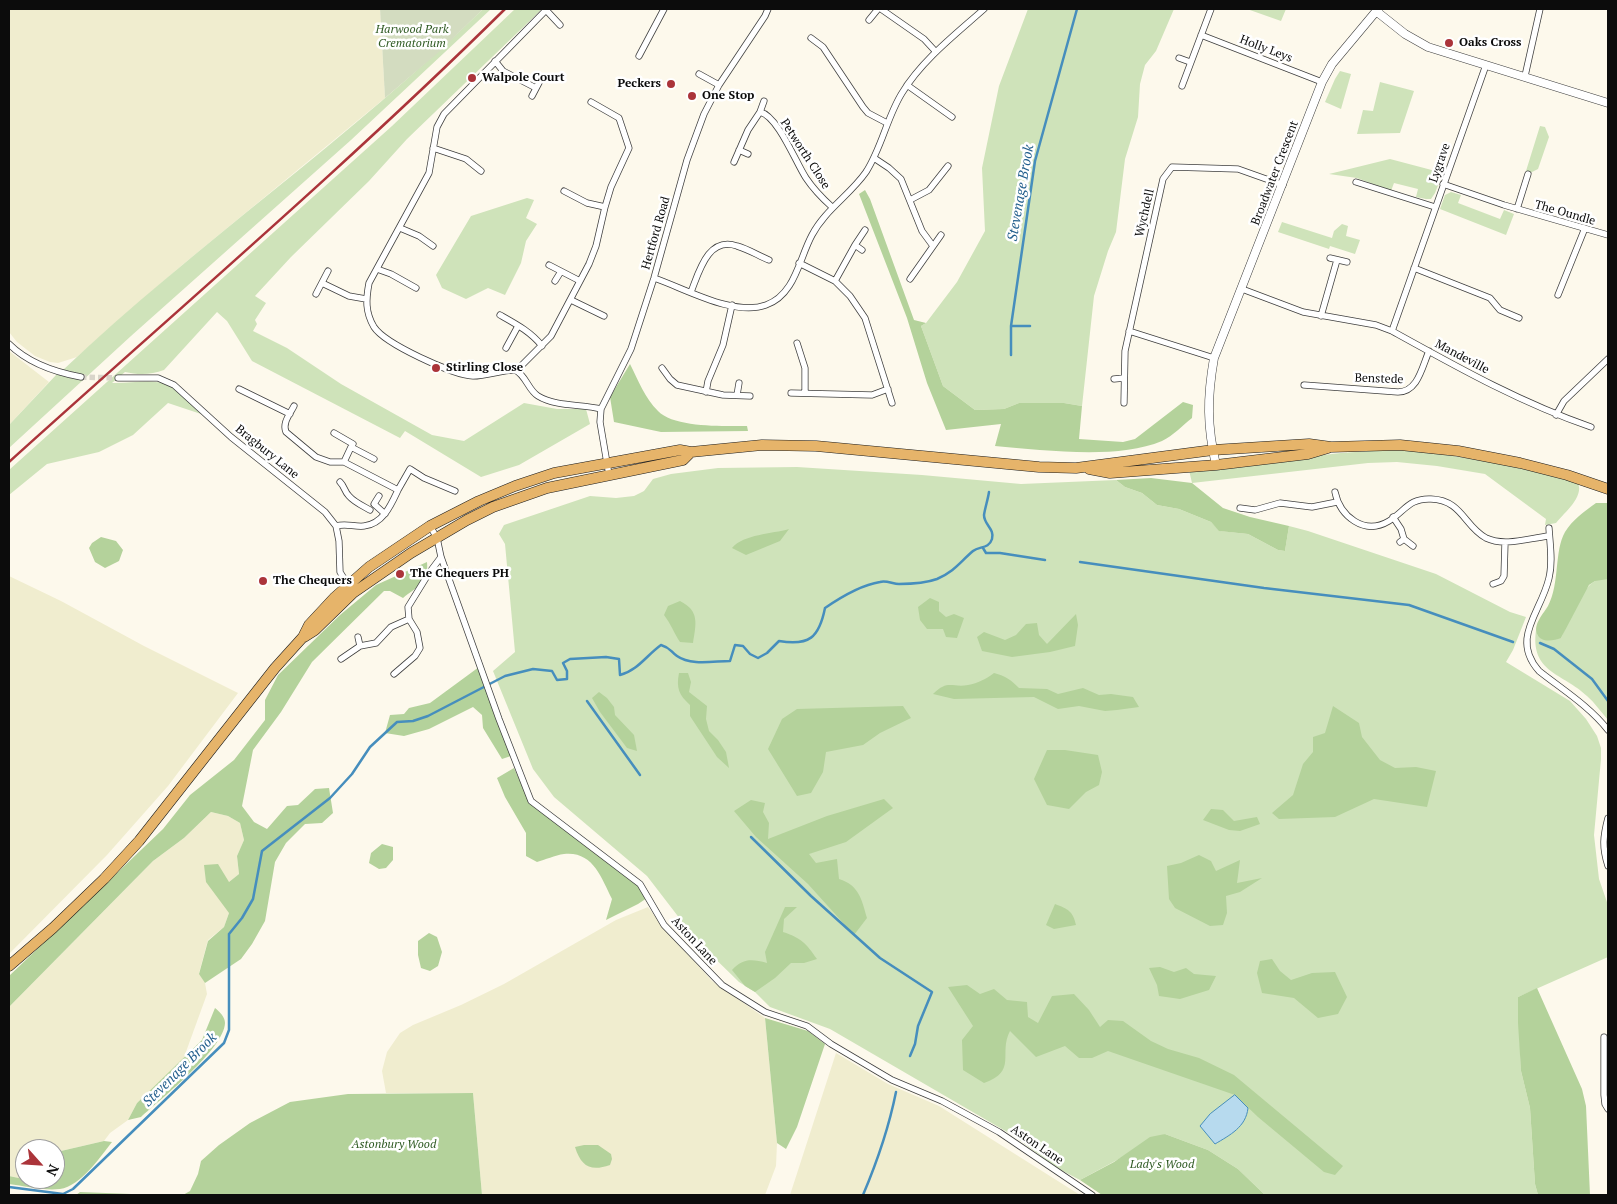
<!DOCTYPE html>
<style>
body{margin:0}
#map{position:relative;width:1617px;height:1204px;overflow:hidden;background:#fdf9ec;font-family:"PT Serif",serif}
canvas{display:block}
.frame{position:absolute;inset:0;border:10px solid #0c0c0c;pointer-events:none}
.north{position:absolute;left:15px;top:1139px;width:50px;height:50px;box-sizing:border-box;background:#fff;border:1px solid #9e9e9e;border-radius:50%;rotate:116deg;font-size:14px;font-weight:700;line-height:20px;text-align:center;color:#0c0c0c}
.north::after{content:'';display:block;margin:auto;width:18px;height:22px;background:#ab343a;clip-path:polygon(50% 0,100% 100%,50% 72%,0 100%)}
</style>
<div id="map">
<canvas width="1617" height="1204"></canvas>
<div class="frame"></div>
<div class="north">N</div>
</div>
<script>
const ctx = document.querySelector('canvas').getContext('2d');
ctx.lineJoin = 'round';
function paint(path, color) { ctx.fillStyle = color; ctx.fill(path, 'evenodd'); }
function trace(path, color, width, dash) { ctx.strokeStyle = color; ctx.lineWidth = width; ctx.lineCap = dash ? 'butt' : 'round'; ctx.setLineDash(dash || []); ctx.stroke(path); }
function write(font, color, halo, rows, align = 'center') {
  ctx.font = font + ' "PT Serif",serif'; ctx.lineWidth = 5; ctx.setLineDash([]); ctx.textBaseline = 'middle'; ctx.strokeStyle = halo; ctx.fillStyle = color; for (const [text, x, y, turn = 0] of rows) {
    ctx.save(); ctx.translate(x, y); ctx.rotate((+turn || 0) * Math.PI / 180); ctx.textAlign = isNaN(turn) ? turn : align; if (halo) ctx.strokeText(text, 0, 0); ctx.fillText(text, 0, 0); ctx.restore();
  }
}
paint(new Path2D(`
 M9 9H380L385 98 181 266 77 357 58 363 50 362 35 356 17 342 9 332Z
 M9 351 49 382 9 425Z
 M9 576 61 601 144 646 238 693 168 786 107 855 9 954Z
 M211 812 228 816 240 823 244 840 237 856 239 874 229 882V913L224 927 208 940 199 973 205 983 207 994 183 1060 137 1103 128 1120 110 1133 104 1141 61 1151 55 1157V1149H25V1179H35L33 1181 9 1176V1007L153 861 184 838Z
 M648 907 660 923 712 981 765 1018 777 1143 776 1166 765 1195H482L473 1093H386L382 1071 387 1052 400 1033 413 1025 461 1005 504 984 616 920Z
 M836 1053 888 1084 939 1106 1080 1195H790Z`), '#f0edcf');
paint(new Path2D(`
 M483 9H491L351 140 131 336 9 448V425L57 374 78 379 83 374 63 370C197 243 351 138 483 9Z
 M515 9H542L407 139 369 181 291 257 255 296 266 303 255 320 257 324 253 331 287 348 341 384 432 435 464 441 524 403 557 409H586L590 424 519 465 481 477 405 431 400 438 252 361 227 321 217 312 164 370C151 375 138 375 125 372L112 383C129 384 152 378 168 385 181 391 191 404 201 414L168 403 133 435 99 452 47 464 9 495V470L392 126Z
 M1028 9H1174L1156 51 1145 65 1140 84 1138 117 1125 159 1116 232 1108 251 1094 296 1082 406 1064 403H1019L1004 409 975 410 943 386 921 326 926 323 957 282 985 231 982 168 999 86Z
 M1247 9H1286L1281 21Z
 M1340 71 1351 74 1341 109 1325 102 1335 79Z
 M1380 82 1414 91 1400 133 1357 134 1363 110 1373 111Z
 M1540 126 1545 127 1549 137 1538 169 1528 174 1526 171Z
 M1390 159 1443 173 1435 193 1431 199H1426L1416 197 1418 189 1394 183 1391 191 1357 178 1329 174Z
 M1451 192 1461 195 1458 203 1500 219 1504 210 1514 214 1506 235 1440 209 1445 195Z
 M527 198 534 200 526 218 537 224 526 241 521 263 505 295 488 288 466 299 442 288 436 275 471 216Z
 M1282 222 1332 238 1334 231 1342 224 1348 226 1346 236 1360 240 1355 254 1330 246 1329 249 1278 232Z
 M1398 449C1459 455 1519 466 1578 483 1584 497 1565 512 1556 523L1545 525 1546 519 1485 474 1437 466 1397 462 1368 463 1192 483 1189 470 1341 453Z
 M797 467 922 475 1021 484 1116 480 1125 487 1142 493 1157 505 1179 509 1211 522 1220 531 1248 534 1278 550 1285 551 1289 526 1308 531 1436 574 1510 612 1526 617 1513 650 1506 662 1570 701 1586 719 1597 736 1601 748V759L1594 835 1599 879 1608 905V957L1518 997 1521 1071 1530 1108 1535 1184 1538 1195H1265L1238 1169 1208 1150 1165 1134 1080 1180 1057 1168 1014 1136 830 1029 770 1007 755 992 739 982 697 941 647 876 554 797 533 769 493 671 515 652 505 544 499 534 504 525 590 496 616 498 634 496 644 491 653 479 671 474 718 468Z
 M1608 526V720C1601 712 1595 703 1587 696 1563 673 1530 673 1536 630L1538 636 1561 638C1570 621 1579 591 1595 581Z`), '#cfe3ba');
paint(new Path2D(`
 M865 190 870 199 914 320 926 323 921 326 943 386 975 410 1004 409 1019 403H1064L1082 406 1079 439 1123 442 1135 439 1183 402 1193 405 1192 418C1183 425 1173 436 1162 441 1117 460 1044 450 995 446L1001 424 946 430 927 383 907 318 859 194Z
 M630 364C638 380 645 398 658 411 674 428 725 426 747 426L748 431 661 432 614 422 610 397Z
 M1151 478 1192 483 1223 508 1250 517 1289 526 1285 551 1278 550 1248 534 1219 531 1211 522 1179 509 1157 505 1142 493 1125 487 1116 480Z
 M1596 503H1608V579L1595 581 1589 585 1561 638C1553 641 1541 643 1537 634 1533 624 1544 613 1548 606 1560 583 1554 551 1565 532 1572 520 1585 511 1596 503Z
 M789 529 780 541 746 555 732 548C744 534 772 534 789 529Z
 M101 537 116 541 123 550 119 561 105 568 95 562 89 548 92 543Z
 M427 562C429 583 418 586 403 598L390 591H384L312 662 281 712 253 750 242 806 254 822 267 829 287 806 298 805 315 789 329 788 333 813 322 823 305 824 286 843 275 862 265 921 252 944 241 959 205 983 199 974 208 941 224 927 229 913 206 882 204 865 218 864 229 882 239 874 237 856 244 840 240 823 228 816 211 812 184 838 153 861 9 1007V976L163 829 190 795 234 760 265 720V700L278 675 340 615 376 585Z
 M930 598 939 602V611L946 617 954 614 964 618 957 638 946 637 943 629H927L920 620 918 607Z
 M680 601C700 611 696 624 693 643L680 642C674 633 671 624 664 615L668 606Z
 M1076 614 1078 625 1075 646 1050 652 1012 657 982 651 977 637 984 632 1005 640 1016 635 1026 624 1037 623 1039 635 1047 644Z
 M479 667 511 756 502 759 483 728 482 715 473 707 429 729 404 736 385 733 390 715 404 714 409 708 430 703Z
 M679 673H688L691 682 689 692 707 706 706 719 709 731 718 740 726 752 729 768 717 757 690 716V705C679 695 676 688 679 673Z
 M994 673C1006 676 1011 680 1019 688L1047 689 1058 694 1083 688 1099 695 1111 694 1133 697 1139 707 1117 710 1105 711 1079 706 1058 709 1034 697 954 699 933 694C948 679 952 688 968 685 978 683 986 679 994 673Z
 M599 692 607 698 614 707 615 715 634 735 637 751 627 748 600 712 592 698Z
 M903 706 911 718 880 733 863 745 826 752 823 772 811 793 797 796 768 749 782 719 797 709Z
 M1333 706 1359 723 1362 737 1380 760 1395 768 1416 767 1436 771 1427 807 1374 799 1335 817 1279 819 1272 813 1293 795 1303 764 1313 752V737L1325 733Z
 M1047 750H1065L1098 755 1102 772 1099 785 1086 792 1069 809 1047 805 1034 779Z
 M514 768 529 801 639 886 647 898 638 904 606 920 612 899C601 877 593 851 564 854 555 855 545 860 537 862L526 856V833L505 797 497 778Z
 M884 799 893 808 846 842 809 854 816 863 837 859 839 879C859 885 862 900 867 918L854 935 808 884 756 837 734 811 751 800 765 803 763 812 769 823 768 839 827 816Z
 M1211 809 1223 810 1234 821 1257 817 1260 824 1240 831 1229 830 1203 820Z
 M382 844 393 847V860L386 868 379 869 369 863 371 853Z
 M1199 855 1211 861 1216 871 1240 860 1237 883 1262 878 1240 892 1226 896 1227 913 1223 925 1210 926 1175 908 1169 899 1167 866 1181 863Z
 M1055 904C1068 909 1073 911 1076 925L1054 929 1046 925Z
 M785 907H797L784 919 783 932C801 938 806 943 817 959L804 963H791L775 978 755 992 745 986 732 970C743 958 752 959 767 963L765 952Z
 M429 933 437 937 442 952 438 966 430 971 421 968 418 955V941Z
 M1272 959 1280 971 1291 980 1312 973 1335 972 1347 997 1338 1014 1318 1018 1294 998 1262 993 1257 973 1260 961Z
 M1160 967 1174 972 1186 968 1194 974 1216 976 1209 990 1180 999 1159 996 1157 985 1149 968Z
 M967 985 980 994 994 989 1007 1000 1027 1002 1028 1017 1038 1023 1052 996 1074 994 1089 1010 1100 1027 1108 1020 1123 1021 1151 1041 1168 1049 1199 1058 1234 1075 1343 1166 1335 1175 1324 1172 1258 1117 1235 1095 1108 1051 1092 1058H1079L1065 1046 1036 1057 1010 1031C998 1054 1018 1071 984 1083L963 1070 962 1040 973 1026 948 987Z
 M1537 988 1582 1089 1586 1106 1590 1195H1538L1535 1184 1530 1108 1521 1071 1518 1023V997Z
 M215 1008C220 1012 225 1017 225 1023 224 1049 161 1099 141 1117L128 1120 137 1103 202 1040Z
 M765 1018 808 1031 825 1044 797 1127 786 1149 777 1143Z
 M473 1093 482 1195H183L190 1191 198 1174 201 1161 219 1145 250 1123 290 1102 348 1094Z
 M1165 1134 1208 1150 1238 1169 1265 1195H1102L1080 1180 1114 1162 1150 1137Z
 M104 1141 112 1142C100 1157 81 1186 60 1189 44 1191 25 1186 9 1184V1176L33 1181 35 1179H55V1157L61 1151Z
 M584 1145H598L611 1154 612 1159 610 1165C590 1172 581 1166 575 1147Z
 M80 1192 157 1195H76Z`), '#b4d29b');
paint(new Path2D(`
 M380 9H483L440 51 385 98Z`), '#d3dcc0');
const water = new Path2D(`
 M1235 1095 1248 1108C1246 1127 1230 1135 1215 1144L1200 1126 1210 1114Z`);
paint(water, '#b7daee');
trace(water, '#468ebd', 1);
trace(new Path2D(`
 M1011 326H1030
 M1011 355V326L1035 161 1077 9
 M983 548 986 553H1000L1045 560
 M1080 562 1264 588 1409 605 1513 642
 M1540 643 1554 649 1592 679 1608 701
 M587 701 640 775
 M751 837 811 896 880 958 932 992 918 1026 915 1044 910 1056
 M9 1187 63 1194 73 1189 224 1043 229 1030V934L242 918 253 899 262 851 330 798 352 774 370 747 397 722 413 721 428 716 505 676 533 669 552 671 557 680 567 679V671L563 663 570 659 606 657 619 659 620 675C637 671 647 655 661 645 671 648 670 651 677 656 691 666 714 661 730 661L735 645 743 646 750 654 758 658 767 653 779 641C809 646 819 638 825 608 841 597 861 585 880 582 886 580 893 584 899 584 911 584 926 583 937 579 955 571 960 562 973 551 979 546 989 549 992 539 995 529 984 525 984 515 985 508 988 499 989 492
 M863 1195C877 1162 889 1127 896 1092`), '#468ebd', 2.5);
trace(new Path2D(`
 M81 377 118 378`), '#d9d5ca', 5.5, [5.5, 3]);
const minor = new Path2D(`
 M547 9 444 114 437 127 429 173 369 283C366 299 365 312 374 327 385 344 453 375 473 376 487 376 501 370 515 370 526 375 528 390 538 396 556 407 582 404 601 409
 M881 9 924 39 936 52
 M546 10 560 25
 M869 20 878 9
 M1201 35 1322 82
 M811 38 823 47 863 107 868 113 887 123
 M639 56 664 9
 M1179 58 1190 62
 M495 61 503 71 536 88
 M699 74 719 85
 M1525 76 1540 9
 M907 85 952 117
 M1182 86 1211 9
 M532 96 542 77
 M760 112 764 101
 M433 148 466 159 481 171
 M739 150 748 154
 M874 158 889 168 901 179 922 231 933 246
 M734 162 748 130 760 112C778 116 796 163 806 178 814 190 822 198 832 207
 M1356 182 1435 207
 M1443 184 1504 205 1608 235
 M564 191 587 203 605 207
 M910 200 929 190 948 166
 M1517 209 1528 174
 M400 228 419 236 433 246
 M855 245 862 250
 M1330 258 1347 262
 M799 263 835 281 850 296 865 318 892 403
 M549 265 580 281
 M1414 268 1490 298 1500 310 1519 318
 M377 269 391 274 416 288
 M654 278C684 288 734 317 766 305 795 295 799 259 812 235 825 210 850 195 866 172 882 147 887 117 902 93 922 60 956 34 984 9
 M910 279 941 235
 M555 281 560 273
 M835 281 855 245 865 230
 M322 283 349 296 366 299
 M1242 289 1303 312 1376 325 1392 331C1457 367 1521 403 1591 427
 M691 292C699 272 708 236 737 246 748 249 759 256 769 260
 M316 294 328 271
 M1558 295 1585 228
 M571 300 604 316
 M500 315C516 324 531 332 542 346
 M1321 316 1337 260
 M1129 331 1214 358
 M1392 331 1486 65
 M797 343 805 368V393
 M9 344C28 363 54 372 81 377
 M506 348 518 326
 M662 368 670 379 677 385 723 395 750 396
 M517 370 551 336 589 264 596 246 605 207 611 187 629 148 619 118 591 102
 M118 378H158L174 385 231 437 325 512 336 526 339 541 340 572 350 588
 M1114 379 1124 378
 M1304 385 1398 392C1418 392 1422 367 1429 351
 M239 389 290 414
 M706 392 708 381 723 345 732 305
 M791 393 872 395 888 389
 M737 395 739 383
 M1124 403 1125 351 1163 179 1172 167 1238 169 1283 185
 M294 406C290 414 282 423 286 432L316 457 330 462H344L398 490C391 505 383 524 364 526 354 527 346 523 336 526
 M1556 415 1564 401 1608 359
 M334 433 353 444 351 447
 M344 462 351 447 374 459
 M609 475 600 422 601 409 631 349 654 278 687 160 704 114 719 85 765 16 768 9
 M340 482C345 487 344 491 349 496 354 502 363 506 370 510
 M398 490 410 469 424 478 455 491
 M1335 492C1340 516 1364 536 1389 521 1405 511 1409 498 1431 499 1462 500 1464 526 1486 538 1505 547 1529 538 1549 536
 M379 496 374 504 385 514
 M1240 508 1255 510 1280 503 1312 507 1337 502
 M1393 517 1401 529 1404 539
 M430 526 437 538 441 557 499 719 531 801 640 884 664 925 722 985 765 1012 807 1026 831 1044 892 1080 942 1101 999 1132 1092 1195
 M1549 528C1550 545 1553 562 1549 578 1541 613 1510 638 1539 671 1563 690 1589 706 1608 730
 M1400 542 1404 539 1413 546
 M1493 584 1501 581 1504 576 1505 543
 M358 637 360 646
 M341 659 360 646 376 643 391 627 409 619 408 607 429 573 441 557
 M394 674 415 656 420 648 417 632 409 619
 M1608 818C1603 837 1602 847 1608 866
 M1604 1037V1095L1605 1104 1608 1109`);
const tertiary = new Path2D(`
 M1376 11 1405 34 1428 47 1608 103
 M1216 465C1207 426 1207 398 1214 358L1322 82 1332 64 1378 9`);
const trunk = new Path2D(`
 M1089 469 1110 473 1216 465 1308 454 1328 448
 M304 637 315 630 353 593 411 553 467 520 493 507 547 488 683 460 691 452
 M9 966 53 928 104 879 139 841 275 668 303 637 309 625 335 597 369 567 430 526 479 501 515 486 554 473 680 450 691 452 762 445 816 446 1039 467 1076 468 1213 450 1309 444 1331 447 1400 445 1458 451 1520 463 1567 475 1608 489`);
trace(minor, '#3f3f3f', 7);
trace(tertiary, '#3f3f3f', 9);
trace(trunk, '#1d1d1d', 11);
trace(minor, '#fff', 5.5);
trace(tertiary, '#fff', 8);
trace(trunk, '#e6b46a', 10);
trace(new Path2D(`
 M9 462C175 312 346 166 505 9`), '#ab343a', 2.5);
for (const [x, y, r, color] of [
 [1449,43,5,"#ab343a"],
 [472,78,5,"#ab343a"],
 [671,84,5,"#ab343a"],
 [692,96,5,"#ab343a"],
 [436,368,5,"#ab343a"],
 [400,574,5,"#ab343a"],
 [263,581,5,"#ab343a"]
]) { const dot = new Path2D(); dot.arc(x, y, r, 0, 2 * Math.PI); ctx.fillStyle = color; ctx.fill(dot); trace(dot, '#fff', 2); }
write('italic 12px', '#305b24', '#fff', [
 ["Harwood Park",412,30],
 ["Crematorium",412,44],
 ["Astonbury Wood",394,1145],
 ["Lady's Wood",1162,1165]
]);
write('bold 12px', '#0c0c0c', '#fff', [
 ["Oaks Cross",1459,43],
 ["Walpole Court",482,78],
 ["Peckers",661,84,"right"],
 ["One Stop",702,96],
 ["Stirling Close",446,368],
 ["The Chequers PH",410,574],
 ["The Chequers",273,581]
], 'left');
write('12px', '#0c0c0c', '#fff', [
 ["Holly Leys",1266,49,21],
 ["Petworth Close",805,154,57],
 ["Lygrave",1440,163,-71],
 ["Broadwater Crescent",1275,173,-69],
 ["Wychdell",1145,213,-77],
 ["The Oundle",1565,213,16],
 ["Hertford Road",656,233,-74],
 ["Mandeville",1462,357,28],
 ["Benstede",1379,379,2],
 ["Bragbury Lane",267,452,39],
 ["Aston Lane",694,941,47],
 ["Aston Lane",1037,1145,34]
]);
write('italic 14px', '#24608e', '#fff', [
 ["Stevenage Brook",1021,193,-80],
 ["Stevenage Brook",180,1070,-45]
]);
</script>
